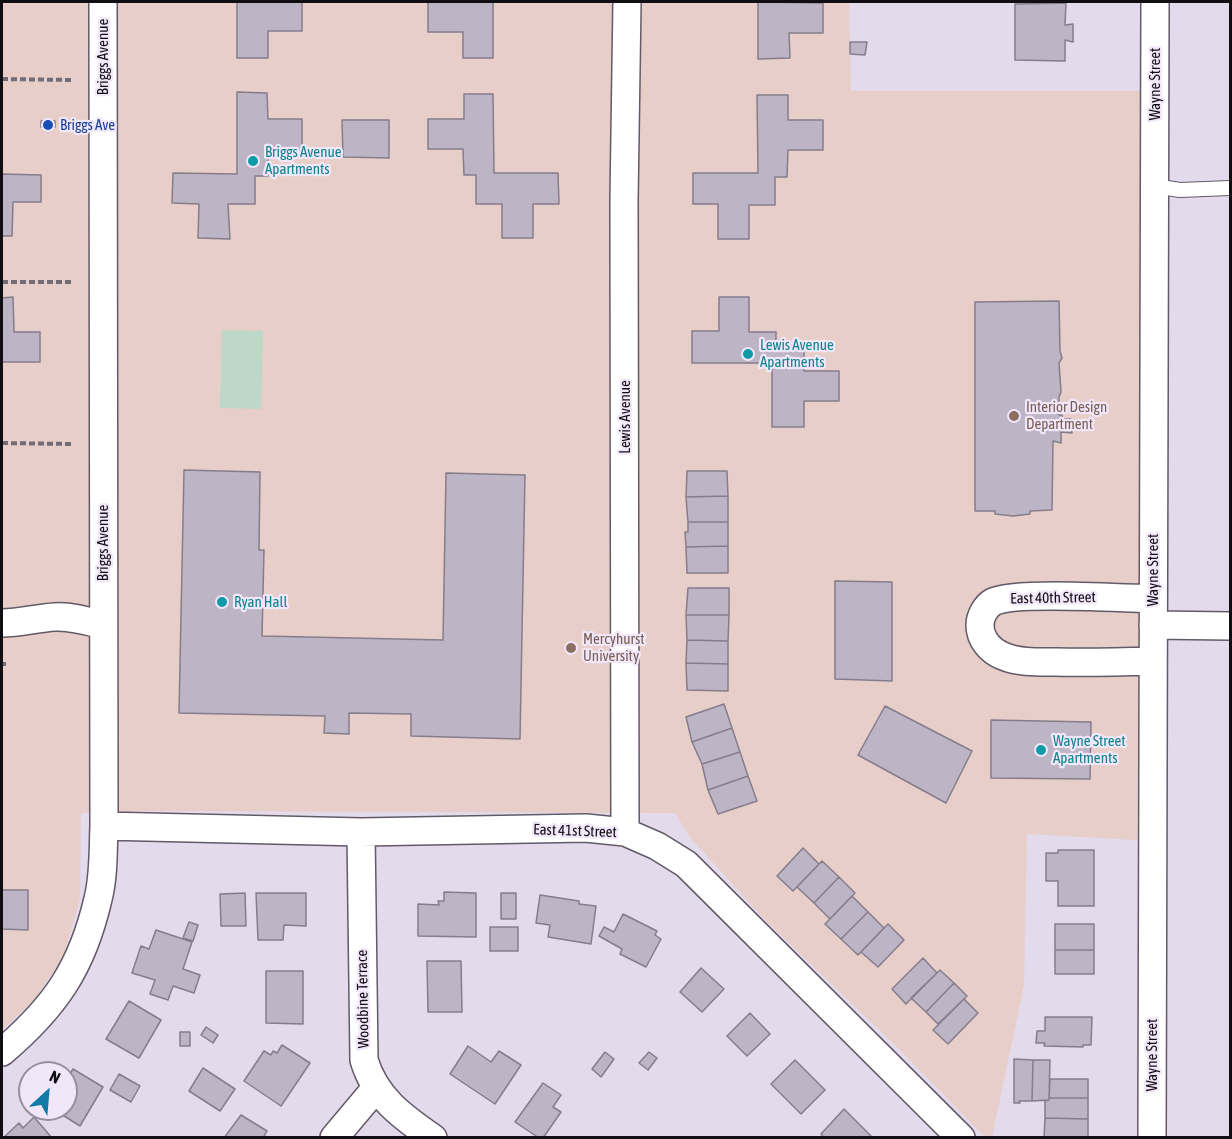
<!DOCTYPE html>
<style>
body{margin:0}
#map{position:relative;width:1232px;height:1139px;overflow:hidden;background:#e3daeb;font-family:"Asap Condensed",sans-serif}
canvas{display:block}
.frame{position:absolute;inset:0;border:3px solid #100d13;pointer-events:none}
.north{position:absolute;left:18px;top:1061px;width:60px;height:60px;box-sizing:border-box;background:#f1e7f9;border:2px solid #97909d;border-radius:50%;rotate:26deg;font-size:16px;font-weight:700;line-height:24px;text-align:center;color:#100d13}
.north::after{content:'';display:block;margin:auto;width:21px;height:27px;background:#127ba5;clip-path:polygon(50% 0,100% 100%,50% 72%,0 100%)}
</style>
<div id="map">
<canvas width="1232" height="1139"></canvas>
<div class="frame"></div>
<div class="north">N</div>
</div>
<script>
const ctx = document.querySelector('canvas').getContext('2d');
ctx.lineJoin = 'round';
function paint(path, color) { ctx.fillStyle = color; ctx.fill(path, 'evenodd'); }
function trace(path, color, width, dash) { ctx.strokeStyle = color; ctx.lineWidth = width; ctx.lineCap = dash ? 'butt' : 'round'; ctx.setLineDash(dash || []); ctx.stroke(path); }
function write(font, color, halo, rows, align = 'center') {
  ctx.font = font + ' "Asap Condensed",sans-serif'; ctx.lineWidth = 4.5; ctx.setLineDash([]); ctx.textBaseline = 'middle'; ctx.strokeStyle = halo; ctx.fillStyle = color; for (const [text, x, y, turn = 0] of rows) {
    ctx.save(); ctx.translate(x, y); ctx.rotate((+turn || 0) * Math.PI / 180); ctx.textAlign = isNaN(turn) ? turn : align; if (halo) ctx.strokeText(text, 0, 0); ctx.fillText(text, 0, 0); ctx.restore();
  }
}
paint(new Path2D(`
 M2 2H849L851 91H1140L1142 389 1137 840 1027 834 1024 985 992 1137H985L899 1049 766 921 689 836 675 813 147 811 81 813 80 899 63 958 35 999 2 1030Z`), '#e7cec8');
paint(new Path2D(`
 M222 330 263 331 261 409 220 408Z`), '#bdd8c6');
const building = new Path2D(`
 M237 2H302V31H268V58H237Z
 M428 2H493V58H463V32H428Z
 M758 2 823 3V33H789L790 58 758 59Z
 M1066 3 1065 25 1073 24V42L1065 40V61L1015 60V4Z
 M850 42H867L865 55 850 54Z
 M237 92 267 93 268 119H302V150L268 149V176H255V204H228L230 239 198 238 199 204 172 203 173 173 237 174Z
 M464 94H493L494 173H558L559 204H533V238H502V204H476V175H464L463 149H428V119H464Z
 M757 95H788V120H823V150H788L787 177H775V205H749V239H718V204H693V173H758Z
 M342 120H389V158L343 157Z
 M41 121H55V127H41Z
 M2 174 41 175V202H13L12 236H2Z
 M13 297 14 332H40V362H2V298Z
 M719 297H749V332H776V345H804V371H839V401H804V427H772V363H692V331H719Z
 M1059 301 1060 351 1062 358 1059 363 1061 392 1059 397V415H1062V419H1071L1072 433 1061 432V443L1053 441 1052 510 1030 511V514L1013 516 995 514V511H975V302Z
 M184 470 260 472 259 550H264L262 636 443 640 446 473 525 475 520 739 411 736V714L349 713V734L324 733 325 716 179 713Z
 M687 471H727L728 496 686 497Z
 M728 496V522H688L686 497Z
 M688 522H728V546L686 547 685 532H688Z
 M728 546V573H687L686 547Z
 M835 581 892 582V681L835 679Z
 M688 588H729V615H686Z
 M686 615H729L728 641 687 640Z
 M687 640 728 641V664L686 663Z
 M686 663 728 664V691L687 690Z
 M724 704 732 728 692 742 686 717Z
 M885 706 972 751 946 803 858 755Z
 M991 720 1091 722 1090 779 991 778Z
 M732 728 740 752 702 764 692 742Z
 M740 752 748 776 708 790 702 764Z
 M748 776 757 801 718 814 708 790Z
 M803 848 819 864 793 891 777 876Z
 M1058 850H1094V906H1058V881H1046V853H1058Z
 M822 861 839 877 814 903 797 887Z
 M839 877 855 893 830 919 814 903Z
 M2 890H28V930L2 929Z
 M444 892 476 893V937L418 936V904L439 905 438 901H444Z
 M245 893 246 926H221L220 894Z
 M256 893H306V926L284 925 283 940H258Z
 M501 893H516V919H501Z
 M540 895 579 901V904L596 906 591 944 548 937 550 925 536 923Z
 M852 896 868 912 841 939 825 924Z
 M868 912 884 928 858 955 841 939Z
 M623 914 657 931 655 935 661 939 646 967 620 954 622 949 599 936 604 927 614 932Z
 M189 922 198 925 193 941 183 938Z
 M888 924 904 940 878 967 861 952Z
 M1055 924H1094V950H1055Z
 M490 927H518V951H490Z
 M156 930 192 942 183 969 200 975 194 993 173 986 168 1000 150 994 155 980 132 973 141 946 149 949Z
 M1055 950H1094V974H1055Z
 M923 958 937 973 906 1004 892 989Z
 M427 961H461L462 1012H428Z
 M701 968 724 989 702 1012 680 992Z
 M940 970 954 983 926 1012 911 998Z
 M266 971H303V1024L266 1023Z
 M954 983 967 996 938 1024 926 1012Z
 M964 999 978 1013 948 1044 933 1030Z
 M129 1001 161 1020 139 1058 106 1039Z
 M750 1013 770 1034 747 1056 727 1036Z
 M1045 1017H1092L1091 1045H1083V1047L1044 1046 1045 1043H1036L1037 1031H1045Z
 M206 1027 218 1035 213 1043 201 1035Z
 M180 1032H190V1046H180Z
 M282 1045 310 1063 281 1106 244 1081 264 1051 271 1055 273 1051 277 1053Z
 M468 1046 491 1062 499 1051 521 1065 495 1104 450 1074Z
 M605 1052 614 1059 601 1077 592 1069Z
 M649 1052 657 1058 648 1070 639 1063Z
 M1014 1059 1033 1060 1032 1101H1019L1020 1103H1014Z
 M795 1060 825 1090 801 1114 771 1084Z
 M1033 1060H1050L1049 1100 1032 1101Z
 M203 1068 235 1089 220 1111 189 1091Z
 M73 1069 103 1087 80 1126 53 1109H66V1081Z
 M119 1074 140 1086 131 1102 110 1090Z
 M1050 1079H1088V1098H1049Z
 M543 1083 561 1095 553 1107 561 1112 543 1138H539L515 1122Z
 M1049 1098H1088V1119L1045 1118V1101L1049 1100Z
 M844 1109 873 1138H824L821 1134Z
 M241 1115 267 1131 263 1138H224Z
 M34 1117 52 1138H3L19 1123 23 1128Z
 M1045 1118 1088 1119V1138H1044Z`);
paint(building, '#bdb4c5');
trace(building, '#857c8c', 1.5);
const service = new Path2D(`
 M1154 186 1180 190 1230 188`);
const minor = new Path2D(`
 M1153 599C1125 598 1013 591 993 602 986 606 980 616 980 625 980 639 990 651 1003 656 1019 663 1039 662 1057 662 1089 663 1121 662 1153 661
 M2 623C20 623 37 618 55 617 71 616 88 621 103 625
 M1153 625 1230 626
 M104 826 361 832 586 828 625 832 657 846 686 864 961 1138
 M361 832 364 1060C375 1097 401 1116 433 1138
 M625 832 624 200 627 2
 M2 1052C55 1007 82 968 98 899 104 876 103 849 104 826L103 2
 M334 1138 376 1088
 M1152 1138 1155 2`);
trace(service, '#625a68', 16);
trace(minor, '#625a68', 30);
trace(new Path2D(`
 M2 79 71 80
 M2 282H71
 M2 443 72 444
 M2 664H6`), '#726c77', 4, [6, 3]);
trace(service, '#fff', 14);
trace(minor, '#fff', 27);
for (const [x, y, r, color] of [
 [48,125,6,"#1a4fb4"],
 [253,161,6,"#0f9aa8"],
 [748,354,6,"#0f9aa8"],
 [1014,416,6,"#8d6e63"],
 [222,602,6,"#0f9aa8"],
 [571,648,6,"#8d6e63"],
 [1041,750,6,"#0f9aa8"]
]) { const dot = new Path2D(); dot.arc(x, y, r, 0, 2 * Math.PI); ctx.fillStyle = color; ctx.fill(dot); trace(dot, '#f1e7f9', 2); }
write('15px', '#100d13', '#f1e7f9', [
 ["Briggs Avenue",103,57,-90],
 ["Wayne Street",1155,84,-90],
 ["Lewis Avenue",625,417,-90],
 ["Briggs Avenue",103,543,-90],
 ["Wayne Street",1153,570,-90],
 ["East 40th Street",1053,598,-1],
 ["East 41st Street",575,831,2],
 ["Woodbine Terrace",363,999,-91],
 ["Wayne Street",1152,1055,-90]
]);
write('15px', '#164399', '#f1e7f9', [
 ["Briggs Ave",60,125]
], 'left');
write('15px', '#0d838f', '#f1e7f9', [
 ["Briggs Avenue",265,152],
 ["Apartments",265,169],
 ["Lewis Avenue",760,345],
 ["Apartments",760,362],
 ["Ryan Hall",234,602],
 ["Wayne Street",1053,741],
 ["Apartments",1053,758]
], 'left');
write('15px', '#785e54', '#f1e7f9', [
 ["Interior Design",1026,407],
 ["Department",1026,424],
 ["Mercyhurst",583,639],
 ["University",583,656]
], 'left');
</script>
